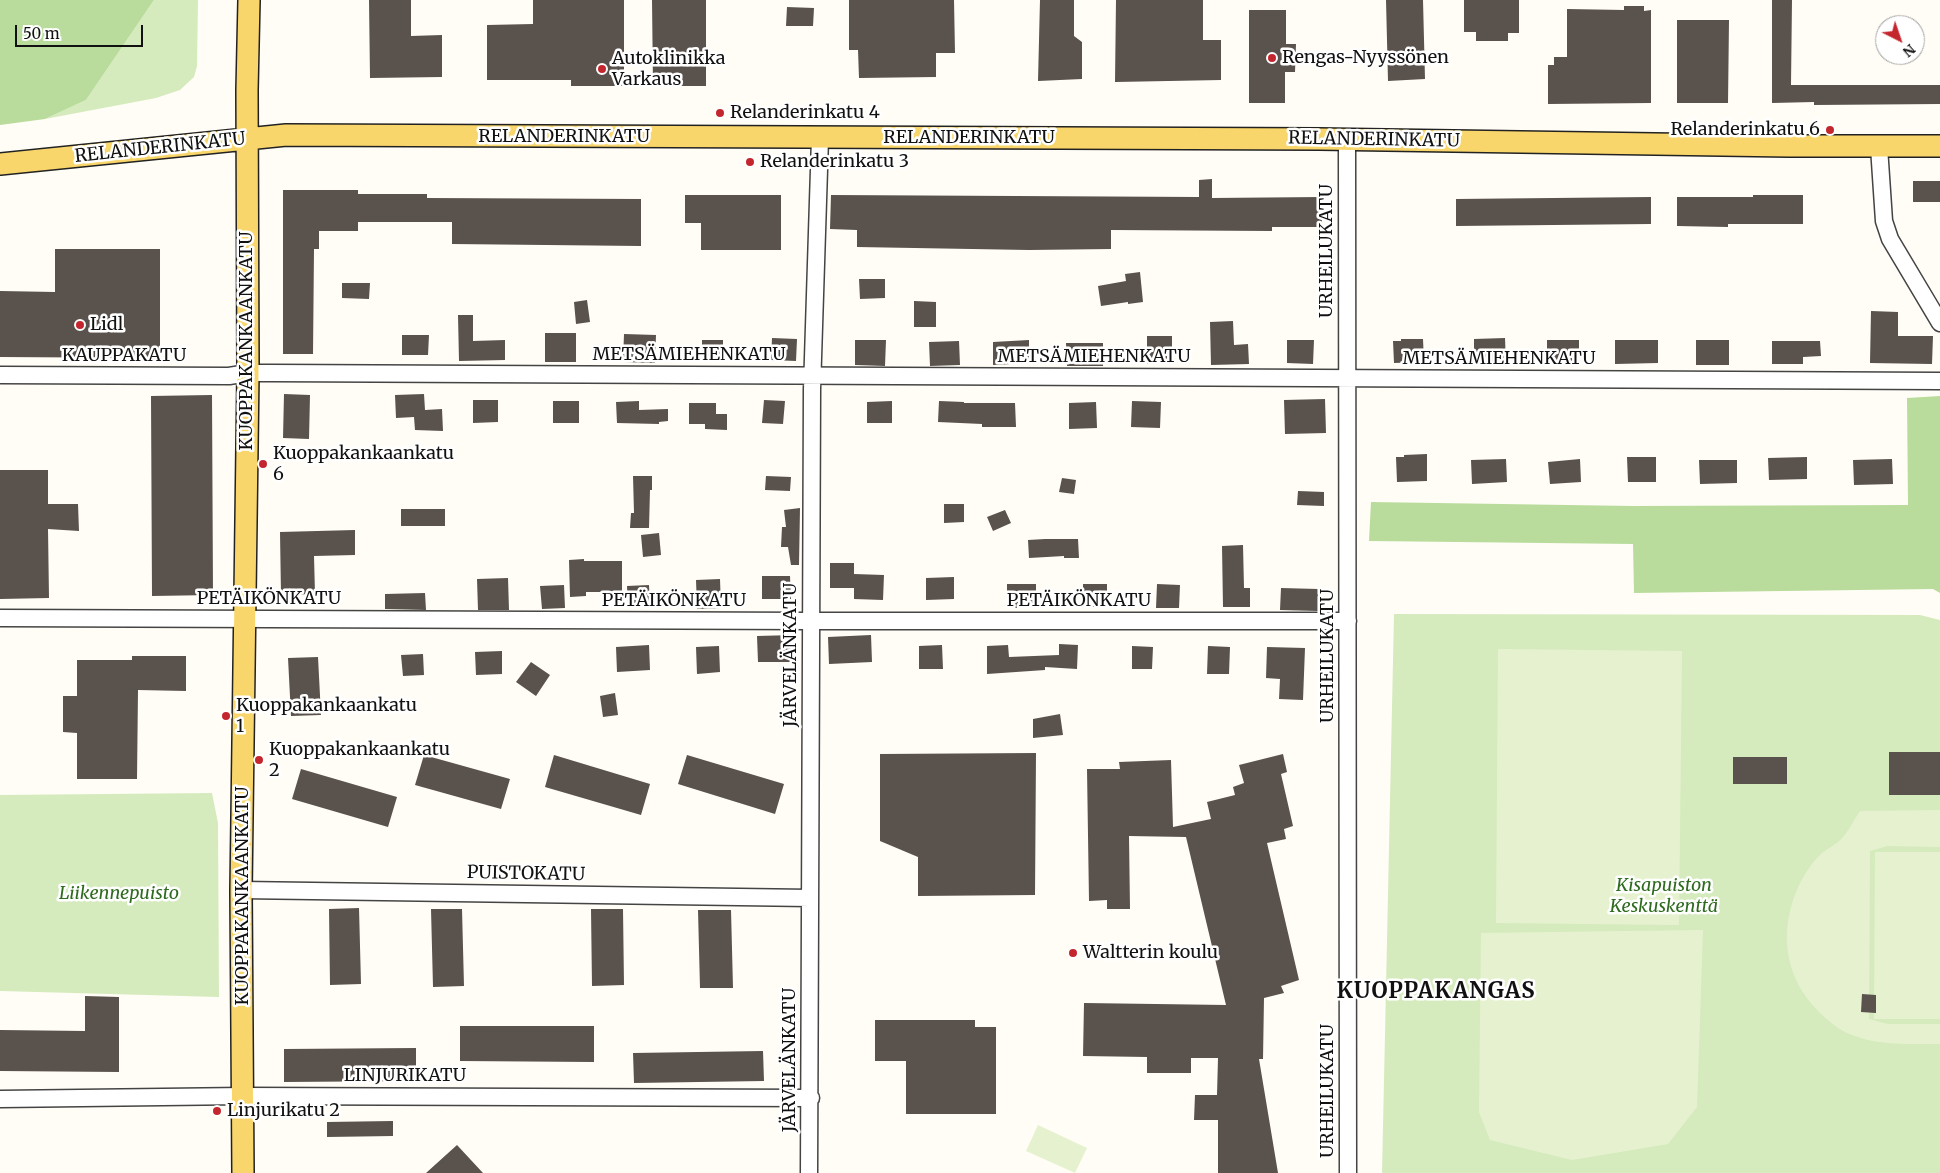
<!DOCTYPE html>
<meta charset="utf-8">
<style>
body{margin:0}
#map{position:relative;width:1940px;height:1173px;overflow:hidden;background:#fffdf5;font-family:Merriweather,serif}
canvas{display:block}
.north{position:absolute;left:1875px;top:15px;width:50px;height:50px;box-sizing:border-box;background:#fff;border:1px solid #a0a0a0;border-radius:50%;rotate:139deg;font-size:14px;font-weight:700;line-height:20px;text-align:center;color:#111}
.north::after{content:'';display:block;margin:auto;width:18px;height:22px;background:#c4262e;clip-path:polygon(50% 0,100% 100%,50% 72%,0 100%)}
.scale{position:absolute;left:15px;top:25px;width:128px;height:22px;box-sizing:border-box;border:2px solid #111;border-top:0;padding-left:6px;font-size:15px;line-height:18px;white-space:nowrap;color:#111;-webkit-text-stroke:4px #fff;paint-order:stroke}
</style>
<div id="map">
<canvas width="1940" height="1173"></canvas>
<div class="north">N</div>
<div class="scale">50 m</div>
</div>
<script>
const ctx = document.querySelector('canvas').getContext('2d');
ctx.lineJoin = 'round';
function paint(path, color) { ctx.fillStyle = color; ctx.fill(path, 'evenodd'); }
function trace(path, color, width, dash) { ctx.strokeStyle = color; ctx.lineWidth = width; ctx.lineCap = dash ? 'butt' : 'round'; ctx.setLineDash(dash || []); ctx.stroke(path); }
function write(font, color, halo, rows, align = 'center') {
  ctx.font = font + ' Merriweather,serif'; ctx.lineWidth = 5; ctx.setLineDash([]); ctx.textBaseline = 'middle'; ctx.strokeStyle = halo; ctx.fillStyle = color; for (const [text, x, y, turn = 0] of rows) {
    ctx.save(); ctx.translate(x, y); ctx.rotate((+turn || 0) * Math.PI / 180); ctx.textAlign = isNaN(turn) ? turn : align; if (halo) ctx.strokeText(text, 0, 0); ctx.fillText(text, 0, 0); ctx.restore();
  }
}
paint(new Path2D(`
 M154 0H198L197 66 194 77 180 90 156 98 45 119 86 100Z
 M1394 614 1920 615 1940 620V1173H1382Z
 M212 793 218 823 219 997 0 991V795Z`), '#d5ebbd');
paint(new Path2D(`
 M0 0H154L86 100 45 119 0 125Z
 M1940 396V593L1933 589 1634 593 1633 544 1369 541 1371 502 1633 506 1908 505 1907 398Z`), '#b9dc9c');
paint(new Path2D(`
 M1498 649 1682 651 1679 925 1496 923Z
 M1940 810V847L1887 846 1870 851 1869 1019 1888 1024H1940V1044C1909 1044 1876 1046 1847 1033 1837 1028 1827 1020 1819 1012 1783 976 1778 929 1800 883 1806 872 1813 861 1822 853 1827 849 1833 846 1838 842 1847 835 1853 821 1860 811Z
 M1875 852H1940V1019H1874Z
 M1703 930 1697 1107 1668 1144 1572 1160 1490 1140 1479 1112 1481 933Z
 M1038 1125 1087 1148 1075 1173 1026 1151Z`), '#e6f2cf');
paint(new Path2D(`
 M369 0H411V36L442 35V77L370 78Z
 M533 0H624V86H571V80H487V25L533 24Z
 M652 0H706V86H653Z
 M849 0H954L955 53H936V77L859 78 858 50H849Z
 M1040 0H1074V36L1082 42V79L1038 81Z
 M1116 0H1203V40H1221V80L1115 82Z
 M1386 0H1423L1425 79 1388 81Z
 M1464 0H1519V33H1508V41H1476V32H1464Z
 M1772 0H1792L1791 85H1940V104L1814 105V102L1772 103Z
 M1624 6H1644V11L1651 10V103L1548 104V65H1554V57H1567V9L1624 10Z
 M787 7 814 8 813 26H786Z
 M1249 10H1286V44H1296L1295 72H1285V103H1249Z
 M1677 20H1729L1728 103H1677Z
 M1212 179V198L1322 197V227H1272V231L1111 230V249L1029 250 857 247V230L830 229 831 195 1199 197V180Z
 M1913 181H1940V202H1913Z
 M283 190H358V194H427V198L641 199V246L452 244V222H358V231H319V249H314L313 354H283Z
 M685 195H781V250H701V223H685Z
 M1753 195H1803V224H1728V227L1677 226V197H1753Z
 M1651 197V224L1456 226V199Z
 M55 249H160V358L0 357V291L55 292Z
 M1140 272 1143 302 1128 304V302L1101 306 1098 286 1126 281 1125 274Z
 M859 279H885V298L860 299Z
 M342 283H370L369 299 342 298Z
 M587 300 590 322 576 324 574 302Z
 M914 301 936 302V327H914Z
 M1871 311 1898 312V336H1933L1932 364 1870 363Z
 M458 315H473V341L505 340V360L459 361Z
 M1233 321 1234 345 1248 344 1249 364 1211 365 1210 322Z
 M545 333H576V362H545Z
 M624 334 656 335 655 363 623 362Z
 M402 335H429L428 355H402Z
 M1147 336H1172V364H1147Z
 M772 338 797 339 796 361 771 360Z
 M1505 338 1506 364H1474V339Z
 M1401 339H1423L1424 362 1394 363 1393 341H1401Z
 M702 340H723V360L702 361Z
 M855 340H886L885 366 855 365Z
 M1029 340V363L993 365V342Z
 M1287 340H1314L1313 364 1287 363Z
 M1547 340H1579V365H1547Z
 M1615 340H1658V363L1615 364Z
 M1696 340H1729V365H1696Z
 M959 341 960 365 930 366 929 342Z
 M1772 341H1820L1821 356 1803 357V364H1772Z
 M1066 343H1103V366H1067Z
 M284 394 310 395 309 439 283 438Z
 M424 394 425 410 442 409 443 431 415 430 414 417 396 418 395 395Z
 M212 395 213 595 152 596 151 396Z
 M1325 399 1326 433 1285 434 1284 400Z
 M473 400H498V422L473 423Z
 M764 400 785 401 783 424 762 423Z
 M553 401H579V423H553Z
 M639 401V410L668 409V421L659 422V424L617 423 616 402Z
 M892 401V423H867V402Z
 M939 401 964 402V403H1015L1016 427H982V424L938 422Z
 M1132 401 1161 402 1160 428 1131 427Z
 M1096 402 1097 428 1069 429V403Z
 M689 403H716V414H727V430L705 429V424H689Z
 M1427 454V481L1397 482 1396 457H1404V455Z
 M1627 457H1656V482H1628Z
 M1807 457V479L1769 480 1768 458Z
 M1506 459 1507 482 1472 484 1471 460Z
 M1580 459 1581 482 1550 484 1548 462Z
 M1892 459 1893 484 1854 485 1853 460Z
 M1699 460H1737V483L1700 484Z
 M0 470H48V504H78L79 531 48 529 49 598 0 599Z
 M633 476H652V490H650L649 528H630L631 513H634Z
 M766 476 791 477 790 491 765 490Z
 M1062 478 1076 480 1074 494 1059 492Z
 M1298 491 1324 492V506L1297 505Z
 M944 504H964V522L944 523Z
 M800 508 799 565H791L788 547H781L782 527H786L784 510Z
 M401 509H445V526H401Z
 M1005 510 1011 523 993 531 987 517Z
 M355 530V555L314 556 315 594 281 595 280 532Z
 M659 533 661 555 643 557 641 535Z
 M1045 539H1078L1079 558H1064V556L1029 558 1028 540Z
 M1243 545 1244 588H1250V607H1223L1222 546Z
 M584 559V561H622V592H586V596L570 597 569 560Z
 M830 563H854V574L884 575 883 600 854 599V588H830Z
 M762 576H790L791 599H762Z
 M954 577V599L926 600V578Z
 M508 578 509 610H478L477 579Z
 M720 579 721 608 697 609 696 580Z
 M1007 584H1036V608H1007Z
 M1083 584H1107V607H1083Z
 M1157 584 1180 585 1179 608H1156Z
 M564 585 565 608 542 609 540 586Z
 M649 585 650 608H628L627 586Z
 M1281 588 1318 589V611L1280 610Z
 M425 593 426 610 385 609V594Z
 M794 635V662H758L757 636Z
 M871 635 872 662 829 664 828 637Z
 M1059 644 1078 645 1077 669 1045 667V670L987 674V646L1008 645 1009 657 1059 655Z
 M649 645 650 670 617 672 616 647Z
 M942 645 943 669H919V646Z
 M719 646 720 672 697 674 696 647Z
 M1132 646 1153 647 1152 669H1132Z
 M1208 646 1230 647 1229 674H1207Z
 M1267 647 1305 648 1303 700 1279 699 1280 679 1266 678Z
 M502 651V674L476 675 475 652Z
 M423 654 424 675 403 676 401 655Z
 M132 656H186V691L138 690 137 779H77V733L63 732V696H77V660H132Z
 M318 657 321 715 291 716 288 658Z
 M531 662 550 675 536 696 516 682Z
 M615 693 618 715 603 717 600 696Z
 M1060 714 1063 735 1033 738V719Z
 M1889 752H1940V795H1889Z
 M1036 753 1035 895 918 896V857L880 841V754Z
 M1283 754 1287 772 1281 774 1293 826 1284 829 1286 839 1267 843 1299 980 1281 986 1284 993 1264 998 1263 1059H1259L1278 1173H1218V1120H1194L1195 1095H1217L1218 1058H1191V1073H1147V1057L1083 1056 1084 1003 1226 1005 1186 837 1129 836 1130 909H1107V900L1089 901 1087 769H1120L1119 762 1171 760 1173 827 1211 819 1207 802 1235 795 1233 787 1244 783 1239 765Z
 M424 755 510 779 501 809 415 785Z
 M554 755 650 784 641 815 545 787Z
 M687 755 784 784 775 814 678 784Z
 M1733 757H1787V784H1733Z
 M301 769 397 797 388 827 292 799Z
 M359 908 361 984 330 985 329 909Z
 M431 909H462L464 986 433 987Z
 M591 909H623L624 985 592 986Z
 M698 910H731L733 988H700Z
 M1862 994 1876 995V1013L1861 1012Z
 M85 996 119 997V1072L0 1071V1030L85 1031Z
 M875 1020H975V1027H996V1114H906V1061H875Z
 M460 1026H594V1062L460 1061Z
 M416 1048V1081L284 1082V1049Z
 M763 1051 764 1081 634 1083 633 1053Z
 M393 1121V1136L327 1137V1122Z
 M457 1145 483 1173H426Z`), '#5a524d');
const minor = new Path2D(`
 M1347 140 1348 1173
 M1879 147 1884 221 1890 239 1940 323
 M0 375 229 376 248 373H271L1940 381
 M0 618 811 621H1348
 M241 890 810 898
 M0 1099 244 1096 811 1098
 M809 1173 812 389 820 138`);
const major = new Path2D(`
 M0 164 286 135 1319 139 1789 146H1940
 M243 1173 241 890 248 373 247 90 249 0`);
trace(minor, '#444', 19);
trace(major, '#222', 24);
trace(minor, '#fff', 16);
trace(major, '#f9d66b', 21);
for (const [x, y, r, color] of [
 [1272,58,5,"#c4262e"],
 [602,69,5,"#c4262e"],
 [720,113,5,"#c4262e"],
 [1830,130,5,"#c4262e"],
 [750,162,5,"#c4262e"],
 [80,325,5,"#c4262e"],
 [263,464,5,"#c4262e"],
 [226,716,5,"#c4262e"],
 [259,760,5,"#c4262e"],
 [1073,953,5,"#c4262e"],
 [217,1111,5,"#c4262e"]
]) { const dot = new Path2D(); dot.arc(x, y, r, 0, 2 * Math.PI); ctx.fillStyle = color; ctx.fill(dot); trace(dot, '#fff', 2); }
write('18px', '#111', '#fff', [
 ["Rengas-Nyyssönen",1282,58],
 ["Autoklinikka",612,59],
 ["Varkaus",612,80],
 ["Relanderinkatu 4",730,113],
 ["Relanderinkatu 6",1820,130,"right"],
 ["Relanderinkatu 3",760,162],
 ["Lidl",90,325],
 ["Kuoppakankaankatu",273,454],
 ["6",273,475],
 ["Kuoppakankaankatu",236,706],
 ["1",236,727],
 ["Kuoppakankaankatu",269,750],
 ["2",269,771],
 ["Waltterin koulu",1083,953],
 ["Linjurikatu 2",227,1111]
], 'left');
write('18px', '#111', '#fff', [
 ["RELANDERINKATU",564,137],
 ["RELANDERINKATU",969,138],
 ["RELANDERINKATU",1374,140,1],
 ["RELANDERINKATU",160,148,-6],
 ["URHEILUKATU",1327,251,-90],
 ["KUOPPAKANKAANKATU",247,341,-90],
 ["METSÄMIEHENKATU",689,355],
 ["KAUPPAKATU",124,356],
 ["METSÄMIEHENKATU",1094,357],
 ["METSÄMIEHENKATU",1499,359],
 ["PETÄIKÖNKATU",269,599],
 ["PETÄIKÖNKATU",674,601],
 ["PETÄIKÖNKATU",1079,601],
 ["JÄRVELÄNKATU",791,655,-90],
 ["URHEILUKATU",1328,656,-90],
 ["PUISTOKATU",526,874,1],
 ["KUOPPAKANKAANKATU",243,896,-90],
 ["JÄRVELÄNKATU",790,1060,-90],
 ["LINJURIKATU",405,1076],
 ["URHEILUKATU",1328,1091,-90]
]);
write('italic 18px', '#2f6b1f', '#fff', [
 ["Kisapuiston",1664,886],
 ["Keskuskenttä",1664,907],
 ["Liikennepuisto",119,894]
]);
ctx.letterSpacing = '1px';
write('bold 22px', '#111', '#fff', [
 ["KUOPPAKANGAS",1436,992]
]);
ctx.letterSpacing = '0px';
</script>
